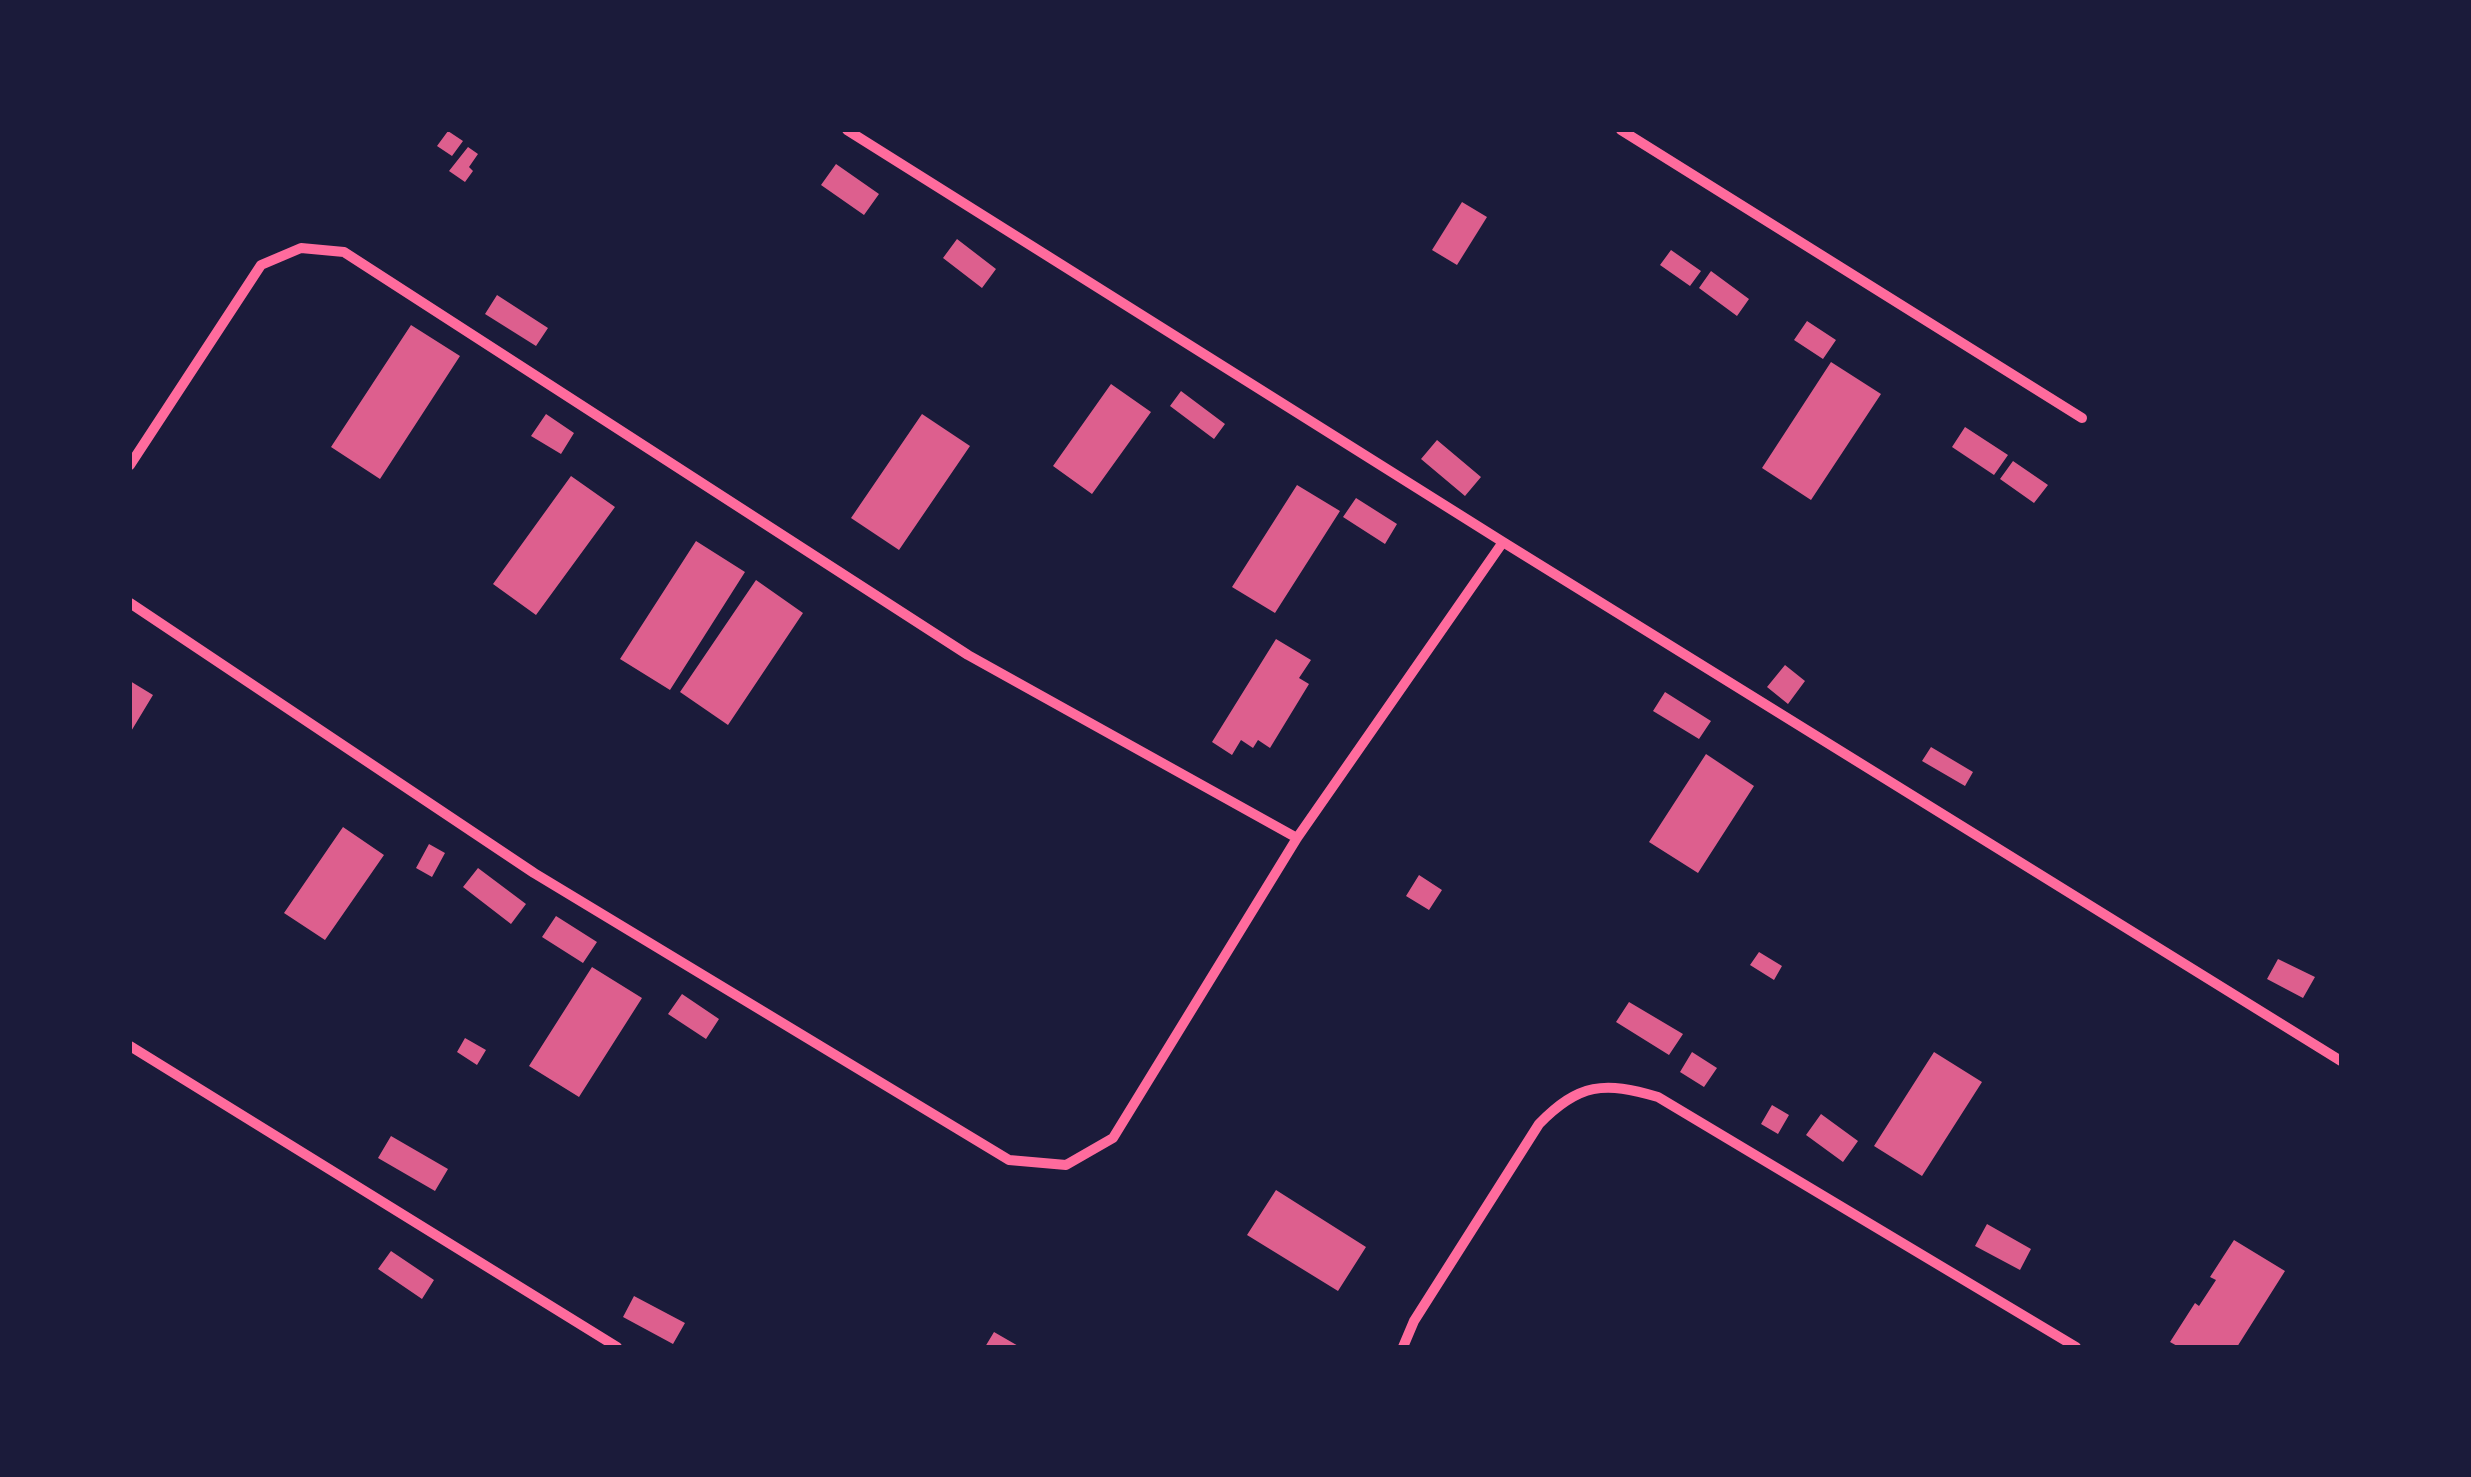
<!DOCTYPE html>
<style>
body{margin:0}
#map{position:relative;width:2471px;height:1477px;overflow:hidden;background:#1b1b3a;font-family:"PT Sans",sans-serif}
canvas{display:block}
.frame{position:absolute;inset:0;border:132px solid #1b1b3a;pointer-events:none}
</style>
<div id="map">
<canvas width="2471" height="1477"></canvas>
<div class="frame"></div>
</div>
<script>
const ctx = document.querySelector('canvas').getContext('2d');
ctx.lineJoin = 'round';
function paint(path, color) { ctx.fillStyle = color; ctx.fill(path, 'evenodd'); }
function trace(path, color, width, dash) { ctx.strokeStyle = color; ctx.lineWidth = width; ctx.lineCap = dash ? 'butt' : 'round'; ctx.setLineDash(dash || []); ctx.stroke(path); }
paint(new Path2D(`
 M448 131 463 141 452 156 437 146Z
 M468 147 478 154 469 167 473 171 465 182 449 171Z
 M836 164 879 194 864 215 821 185Z
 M1462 202 1487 217 1457 265 1432 250Z
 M957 239 996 269 982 288 943 258Z
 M1671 250 1701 271 1690 286 1660 265Z
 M1711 271 1749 299 1737 316 1699 288Z
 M497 295 548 328 536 346 485 314Z
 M1807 321 1836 340 1823 359 1794 340Z
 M411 325 460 356 380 479 331 447Z
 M1831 362 1881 394 1811 500 1762 468Z
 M1111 384 1151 412 1092 494 1053 466Z
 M1181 391 1225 424 1214 439 1170 406Z
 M546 414 574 433 561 454 531 436Z
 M922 414 970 446 899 550 851 518Z
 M1965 427 2008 455 1994 475 1952 447Z
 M1437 440 1481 477 1465 496 1421 459Z
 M2013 461 2048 485 2034 503 2000 479Z
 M571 476 615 507 536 615 493 584Z
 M1297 485 1340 511 1275 613 1232 587Z
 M1356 498 1397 524 1385 544 1343 517Z
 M696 541 745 572 670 690 620 659Z
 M756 580 803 613 728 725 680 692Z
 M1276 639 1311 660 1299 678 1309 684 1270 748 1258 740 1253 748 1241 740 1232 755 1212 742Z
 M1785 665 1805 681 1788 704 1767 687Z
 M130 681 153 695 130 733Z
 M1665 692 1711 721 1699 739 1653 711Z
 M1931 747 1973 772 1965 786 1922 761Z
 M1706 754 1754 786 1698 873 1649 842Z
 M343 827 384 855 325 940 284 913Z
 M429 844 445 853 432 877 416 868Z
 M478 868 526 904 511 924 463 887Z
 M1419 875 1442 890 1429 910 1406 896Z
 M556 916 597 942 583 963 542 937Z
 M1759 952 1782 966 1774 980 1750 965Z
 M2278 959 2315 977 2303 998 2267 979Z
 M592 967 642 998 579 1097 529 1066Z
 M682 994 719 1019 706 1039 668 1014Z
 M1629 1002 1683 1034 1669 1055 1616 1022Z
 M465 1038 486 1050 477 1065 457 1052Z
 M1692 1052 1717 1068 1704 1087 1680 1072Z
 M1934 1052 1982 1082 1922 1176 1874 1146Z
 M1772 1105 1789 1115 1778 1134 1761 1124Z
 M1821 1114 1858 1141 1843 1162 1806 1135Z
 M391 1136 448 1169 435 1191 378 1158Z
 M1276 1190 1366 1247 1338 1291 1247 1235Z
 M1987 1224 2031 1249 2020 1270 1975 1246Z
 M2234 1240 2285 1271 2237 1347H2179L2170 1342 2195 1303 2199 1306 2216 1280 2210 1277Z
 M391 1251 434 1280 422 1299 378 1269Z
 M634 1296 685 1323 673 1344 623 1317Z
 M994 1332 1020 1347H985Z`), '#dd5f8e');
trace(new Path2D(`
 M847 130 1503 542 2341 1061
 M1621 130 2082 418
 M130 465 261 265 301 248 344 252 968 655 1297 838
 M130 603 534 873 1009 1160 1066 1165 1113 1138 1297 838 1503 542
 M130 1046 617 1347
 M1403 1347 1414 1321 1539 1124C1579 1083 1604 1081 1658 1097L2076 1347`), '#ff6b9d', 10);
</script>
